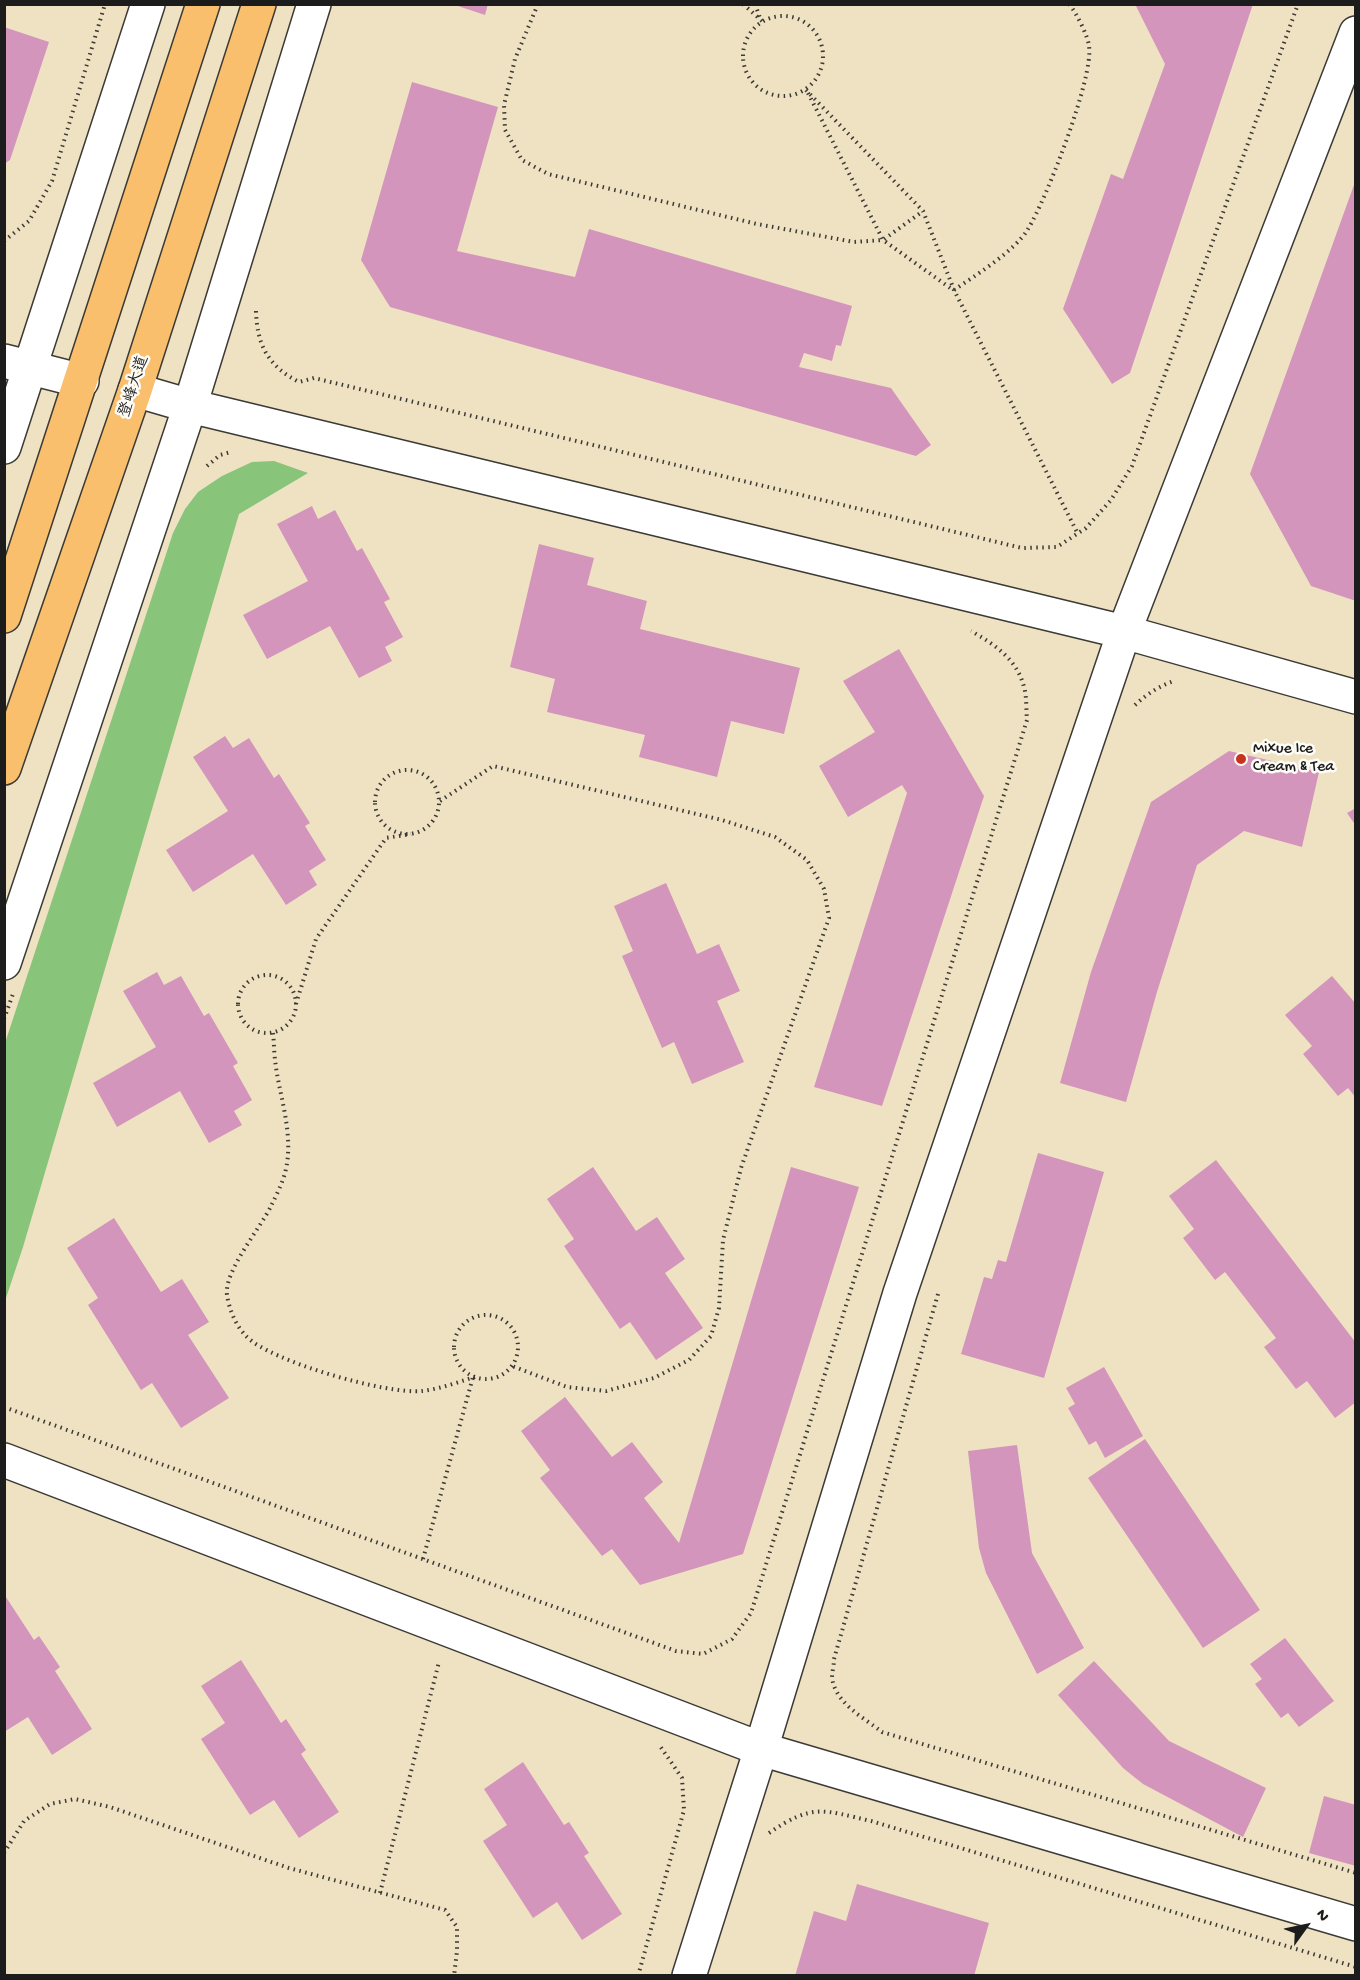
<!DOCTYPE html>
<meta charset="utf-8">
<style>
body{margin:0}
#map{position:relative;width:1360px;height:1980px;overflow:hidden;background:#efe2c3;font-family:"Gochi Hand",sans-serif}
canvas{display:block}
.frame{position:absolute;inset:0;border:6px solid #1c1c1c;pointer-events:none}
.north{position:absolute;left:1276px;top:1896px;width:60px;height:60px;-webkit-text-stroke:4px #fdfcf7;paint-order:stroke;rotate:57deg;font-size:16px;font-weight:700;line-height:24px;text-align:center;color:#1c1c1c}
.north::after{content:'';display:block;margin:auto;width:21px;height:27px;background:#1c1c1c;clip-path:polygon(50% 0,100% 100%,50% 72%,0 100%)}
</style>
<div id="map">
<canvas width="1360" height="1980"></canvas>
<div class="frame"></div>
<div class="north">N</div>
</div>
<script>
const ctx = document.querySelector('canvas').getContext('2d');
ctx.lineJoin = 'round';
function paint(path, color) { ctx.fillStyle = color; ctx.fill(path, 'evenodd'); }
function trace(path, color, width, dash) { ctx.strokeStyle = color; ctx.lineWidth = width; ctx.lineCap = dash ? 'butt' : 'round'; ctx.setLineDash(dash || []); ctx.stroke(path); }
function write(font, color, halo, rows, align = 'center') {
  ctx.font = font + ' "Gochi Hand","LXGW WenKai TC",sans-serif'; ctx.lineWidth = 5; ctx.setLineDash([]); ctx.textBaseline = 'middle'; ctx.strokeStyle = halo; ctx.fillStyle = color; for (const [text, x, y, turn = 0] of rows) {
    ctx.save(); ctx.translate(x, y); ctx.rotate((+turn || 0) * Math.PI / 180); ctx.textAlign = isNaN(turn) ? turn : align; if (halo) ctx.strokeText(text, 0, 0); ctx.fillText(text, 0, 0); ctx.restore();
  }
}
paint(new Path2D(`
 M274 461 308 473 239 514 23 1247 5 1301V1043L173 533 185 509 198 492 222 476 252 462Z`), '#88c479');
paint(new Path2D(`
 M452 4H488L485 15Z
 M1135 4H1253L1130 373 1112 384 1063 309 1111 174 1123 179 1165 64Z
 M4 27 49 42 10 160 4 164Z
 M412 82 498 107 457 251 575 277 589 229 852 306 841 346 836 345 832 361 804 353 799 367 891 388 931 445 916 456 390 307 361 260Z
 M1355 182H1356V601L1311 586 1250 474Z
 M312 506 318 519 335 510 357 551 362 548 390 599 384 602 403 637 385 647 392 661 359 678 330 626 267 659 243 615 308 581 277 524Z
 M539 544 594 558 587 585 647 601 640 629 800 668 784 734 731 721 717 777 639 757 645 735 547 712 555 679 510 667Z
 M899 649 984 796 882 1106 814 1087 907 793 902 785 848 817 819 766 875 732 843 681Z
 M225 736 233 748 249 738 274 778 279 774 310 823 305 826 326 860 309 871 317 885 286 905 253 854 193 892 166 850 228 811 193 757Z
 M1229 751 1319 772 1302 847 1244 831 1197 865 1157 992 1126 1102 1060 1083 1091 972 1151 802Z
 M1356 808V826L1347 813Z
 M666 883 697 954 719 944 740 991 717 1001 744 1062 692 1084 674 1042 662 1048 622 956 633 951 614 906Z
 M157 972 164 985 181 976 204 1016 209 1013 238 1063 233 1066 252 1100 234 1111 242 1125 209 1143 180 1091 117 1127 93 1083 156 1047 123 991Z
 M1332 976 1356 1004V1098L1348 1088 1338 1096 1303 1054 1312 1046 1285 1015Z
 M1038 1153 1104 1172 1044 1378 961 1354 984 1277 992 1279 998 1260 1006 1262Z
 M1216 1160 1356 1343V1402L1335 1418 1307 1381 1296 1389 1264 1347 1276 1338 1225 1272 1215 1280 1183 1238 1194 1229 1169 1196Z
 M593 1167 636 1231 657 1217 685 1259 665 1273 703 1328 656 1360 630 1322 620 1329 564 1246 574 1239 547 1199Z
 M791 1167 859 1187 743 1554 640 1585 612 1549 602 1556 540 1478 550 1470 521 1431 565 1397 612 1457 632 1442 663 1482 644 1498 679 1543Z
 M114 1218 161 1292 182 1279 209 1322 188 1335 229 1398 181 1428 152 1383 141 1390 88 1305 98 1298 67 1248Z
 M1104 1367 1143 1436 1105 1458 1096 1441 1089 1445 1068 1408 1075 1404 1066 1388Z
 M1145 1439 1260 1610 1203 1648 1088 1478Z
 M1017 1445 1032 1553 1084 1648 1037 1674 986 1573 979 1548 968 1451Z
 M4 1594 34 1640 39 1636 60 1667 55 1671 92 1729 52 1755 28 1717 4 1732Z
 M1285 1638 1334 1701 1299 1727 1288 1713 1281 1718 1255 1684 1262 1679 1250 1664Z
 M241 1660 281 1723 286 1719 306 1750 301 1754 339 1812 299 1838 274 1800 250 1815 201 1739 225 1723 201 1686Z
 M1094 1661 1169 1741 1266 1788 1243 1837 1143 1784 1123 1768 1058 1695Z
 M523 1762 564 1825 569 1822 589 1853 584 1856 622 1914 582 1940 557 1902 533 1918 483 1841 507 1825 484 1789Z
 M1324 1796 1356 1805V1866L1309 1853Z
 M857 1884 989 1923 974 1976H795L814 1911 846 1921Z`), '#d395bb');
const tertiary = new Path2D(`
 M4 361 82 381
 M135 390 190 406 1124 632 1356 697
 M4 447 148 4
 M4 963 190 406 314 4
 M4 1460 761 1749 1356 1924
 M689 1976 761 1749 900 1293 1124 632 1356 33`);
const primary = new Path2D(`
 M4 616 203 4
 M4 768 135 390 259 4`);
trace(tertiary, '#3c3a35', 36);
trace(primary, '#3c3a35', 36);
trace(new Path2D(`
 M538 4 515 59 504 105 505 130 522 160 548 174 757 224 854 242 883 240 923 211
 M743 4 762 21
 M755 4 760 18
 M743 56a40 40 0 1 1 80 0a40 40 0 1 1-80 0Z
 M806 90 923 211 954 290 1078 534
 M808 93 883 240 953 290
 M4 241 29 221 52 181 105 4
 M954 290C976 275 1015 251 1028 229 1046 200 1094 77 1089 46 1088 36 1076 12 1069 4
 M256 311C257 345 268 366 299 382L314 378 1022 548 1057 547 1086 528 1111 500 1132 466 1298 4
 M207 466 220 455 231 452
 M1135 705C1147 694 1159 686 1174 681
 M375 802a32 32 0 1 1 64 0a32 32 0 1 1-64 0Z
 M440 801 493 766 722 820 775 837 807 860 824 889 829 918 741 1168 723 1240 719 1308 711 1336 689 1360 654 1378 606 1391 567 1387 512 1366
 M238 1004a29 29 0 1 1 58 0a29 29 0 1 1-58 0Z
 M296 1004 316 939 386 838 411 834
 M4 1019 13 994
 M273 1033C274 1042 274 1051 275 1060 279 1096 295 1135 285 1173 282 1184 276 1196 271 1206 260 1229 224 1271 227 1295 229 1309 236 1326 246 1336 269 1361 388 1395 422 1391 440 1389 458 1382 475 1377
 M938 1294 834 1659C834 1665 832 1672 832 1678 836 1704 863 1717 882 1732L1356 1873
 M454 1347a32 32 0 1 1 64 0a32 32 0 1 1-64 0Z
 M4 1407 676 1651 703 1654 732 1639 751 1613 1027 720C1026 710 1027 697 1024 687 1017 659 994 644 971 631
 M423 1559 473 1377
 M769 1833C813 1803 823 1810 871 1821L1356 1967
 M4 1853 24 1821 50 1804 75 1799 110 1807 289 1868 445 1910 457 1927V1951L454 1976
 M380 1893 439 1662
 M638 1976 684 1810 682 1778 660 1746`), '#3c3a35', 4, [1.5, 4.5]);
trace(tertiary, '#fff', 33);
trace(primary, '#f9bf6d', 33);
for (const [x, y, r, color] of [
 [1241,759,6,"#c8321e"]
]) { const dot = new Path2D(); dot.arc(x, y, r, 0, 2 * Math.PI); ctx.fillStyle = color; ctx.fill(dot); trace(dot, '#fdfcf7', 2); }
write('16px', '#1c1c1c', '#fdfcf7', [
 ["登峰大道",135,387,-72]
]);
write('16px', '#1c1c1c', '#fdfcf7', [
 ["Mixue Ice",1253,750],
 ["Cream & Tea",1253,768]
], 'left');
</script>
